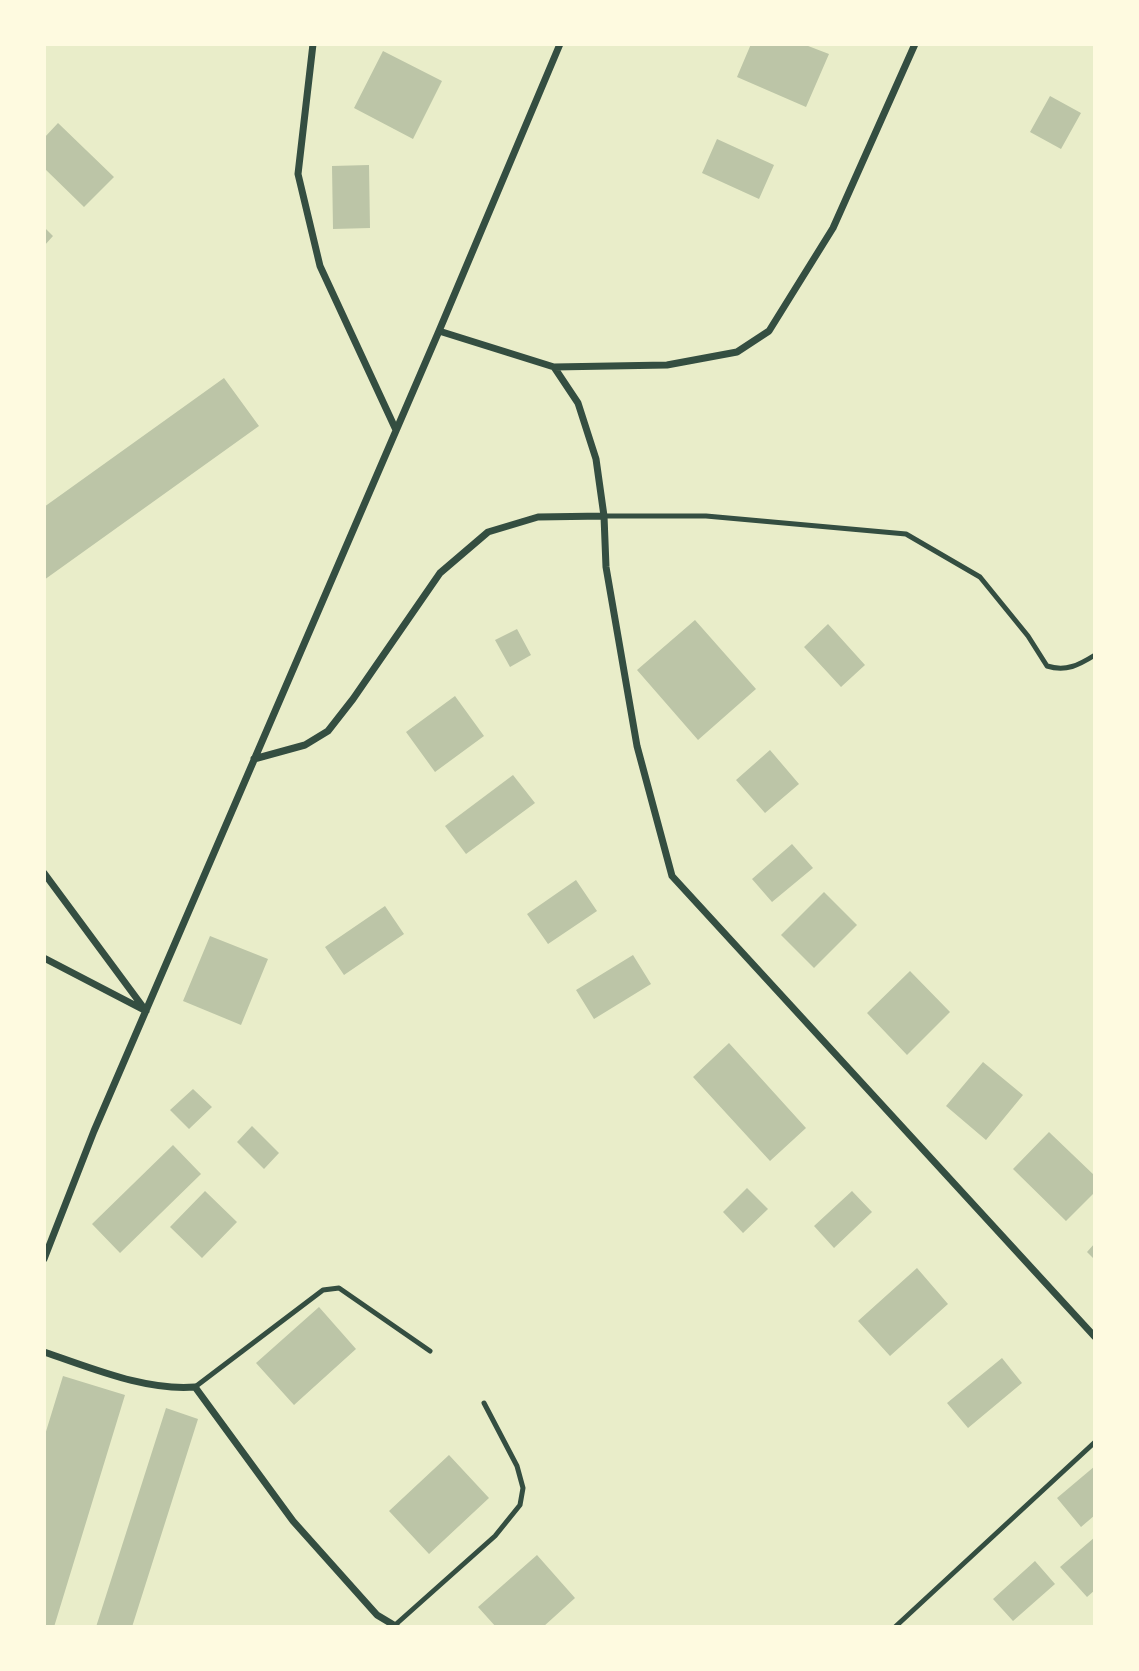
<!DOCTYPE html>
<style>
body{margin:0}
#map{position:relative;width:1139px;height:1671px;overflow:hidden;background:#e9edc9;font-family:"DejaVu Sans",sans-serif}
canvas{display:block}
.frame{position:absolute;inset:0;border:46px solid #fefae0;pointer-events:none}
</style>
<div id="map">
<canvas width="1139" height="1671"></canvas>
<div class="frame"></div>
</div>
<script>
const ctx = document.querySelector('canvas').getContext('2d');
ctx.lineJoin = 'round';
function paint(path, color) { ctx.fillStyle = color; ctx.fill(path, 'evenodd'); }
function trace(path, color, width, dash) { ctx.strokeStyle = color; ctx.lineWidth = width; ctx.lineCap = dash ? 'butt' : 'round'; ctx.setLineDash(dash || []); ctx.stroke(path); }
paint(new Path2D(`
 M751 44H803L829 54 806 107 737 77Z
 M383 51 442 81 413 139 354 108Z
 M1050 96 1081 113 1061 149 1030 132Z
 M58 123 114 177 84 207 44 168V138Z
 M717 139 774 165 759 199 702 173Z
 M369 165 370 228 333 229 332 166Z
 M44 227 53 236 44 246Z
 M224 378 259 426 44 580V507Z
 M695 620 756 689 698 740 637 670Z
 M828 624 865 665 841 687 804 647Z
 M517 629 531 655 510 667 495 640Z
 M455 696 484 736 435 772 406 732Z
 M770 750 799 784 765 813 736 780Z
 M513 775 535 803 466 854 445 826Z
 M792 844 813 868 772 902 752 879Z
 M576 880 597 911 548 944 527 914Z
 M824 892 857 925 814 968 781 935Z
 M385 906 404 934 344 975 325 947Z
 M210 936 268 959 241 1025 183 1001Z
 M633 955 651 984 594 1019 576 990Z
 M910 971 950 1012 907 1055 867 1013Z
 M729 1043 806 1128 770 1161 693 1077Z
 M983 1062 1023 1095 986 1140 946 1106Z
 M193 1089 212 1107 189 1129 170 1110Z
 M252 1126 279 1153 264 1169 237 1142Z
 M1049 1132 1095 1176V1192L1066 1221 1013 1169Z
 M173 1145 201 1174 120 1253 92 1224Z
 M747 1188 768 1209 743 1233 723 1212Z
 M205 1191 237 1222 202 1258 170 1227Z
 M852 1191 872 1212 834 1248 814 1226Z
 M1095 1243V1260L1087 1252Z
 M917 1268 948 1304 890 1356 858 1321Z
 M319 1307 356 1349 294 1405 256 1363Z
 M1002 1358 1022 1383 968 1428 947 1403Z
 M63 1376 125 1395 54 1627H44V1438Z
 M166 1408 198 1419 132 1627H96Z
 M449 1455 489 1498 429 1554 389 1511Z
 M1095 1466V1515L1081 1527 1057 1498Z
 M1095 1537V1590L1087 1597 1060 1567Z
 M537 1555 575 1598 543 1627H496L478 1607Z
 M1035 1561 1055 1584 1013 1621 993 1599Z`), '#bcc5a7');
trace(new Path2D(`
 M604 516H706L906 534 980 577 1028 636 1047 666C1066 672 1079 665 1095 655
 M195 1387 323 1290 339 1288 430 1351
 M394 1626 495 1536 520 1505 523 1488 517 1466 484 1403
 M895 1627 1095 1442`), '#344e41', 5);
trace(new Path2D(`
 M313 44 298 174 320 266 396 430
 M439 331 554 367 578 403 596 459 604 516 606 567 637 746 672 876 1095 1337
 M554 367 667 365 737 352 769 331 833 228 915 44
 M254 759 305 745 328 731 353 699 440 573 488 532 538 517 604 516
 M44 873 146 1011 44 958
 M44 1259 94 1131 439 331 560 44
 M44 1352C92 1368 145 1391 195 1387L293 1521 377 1615 397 1627`), '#344e41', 7);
</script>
